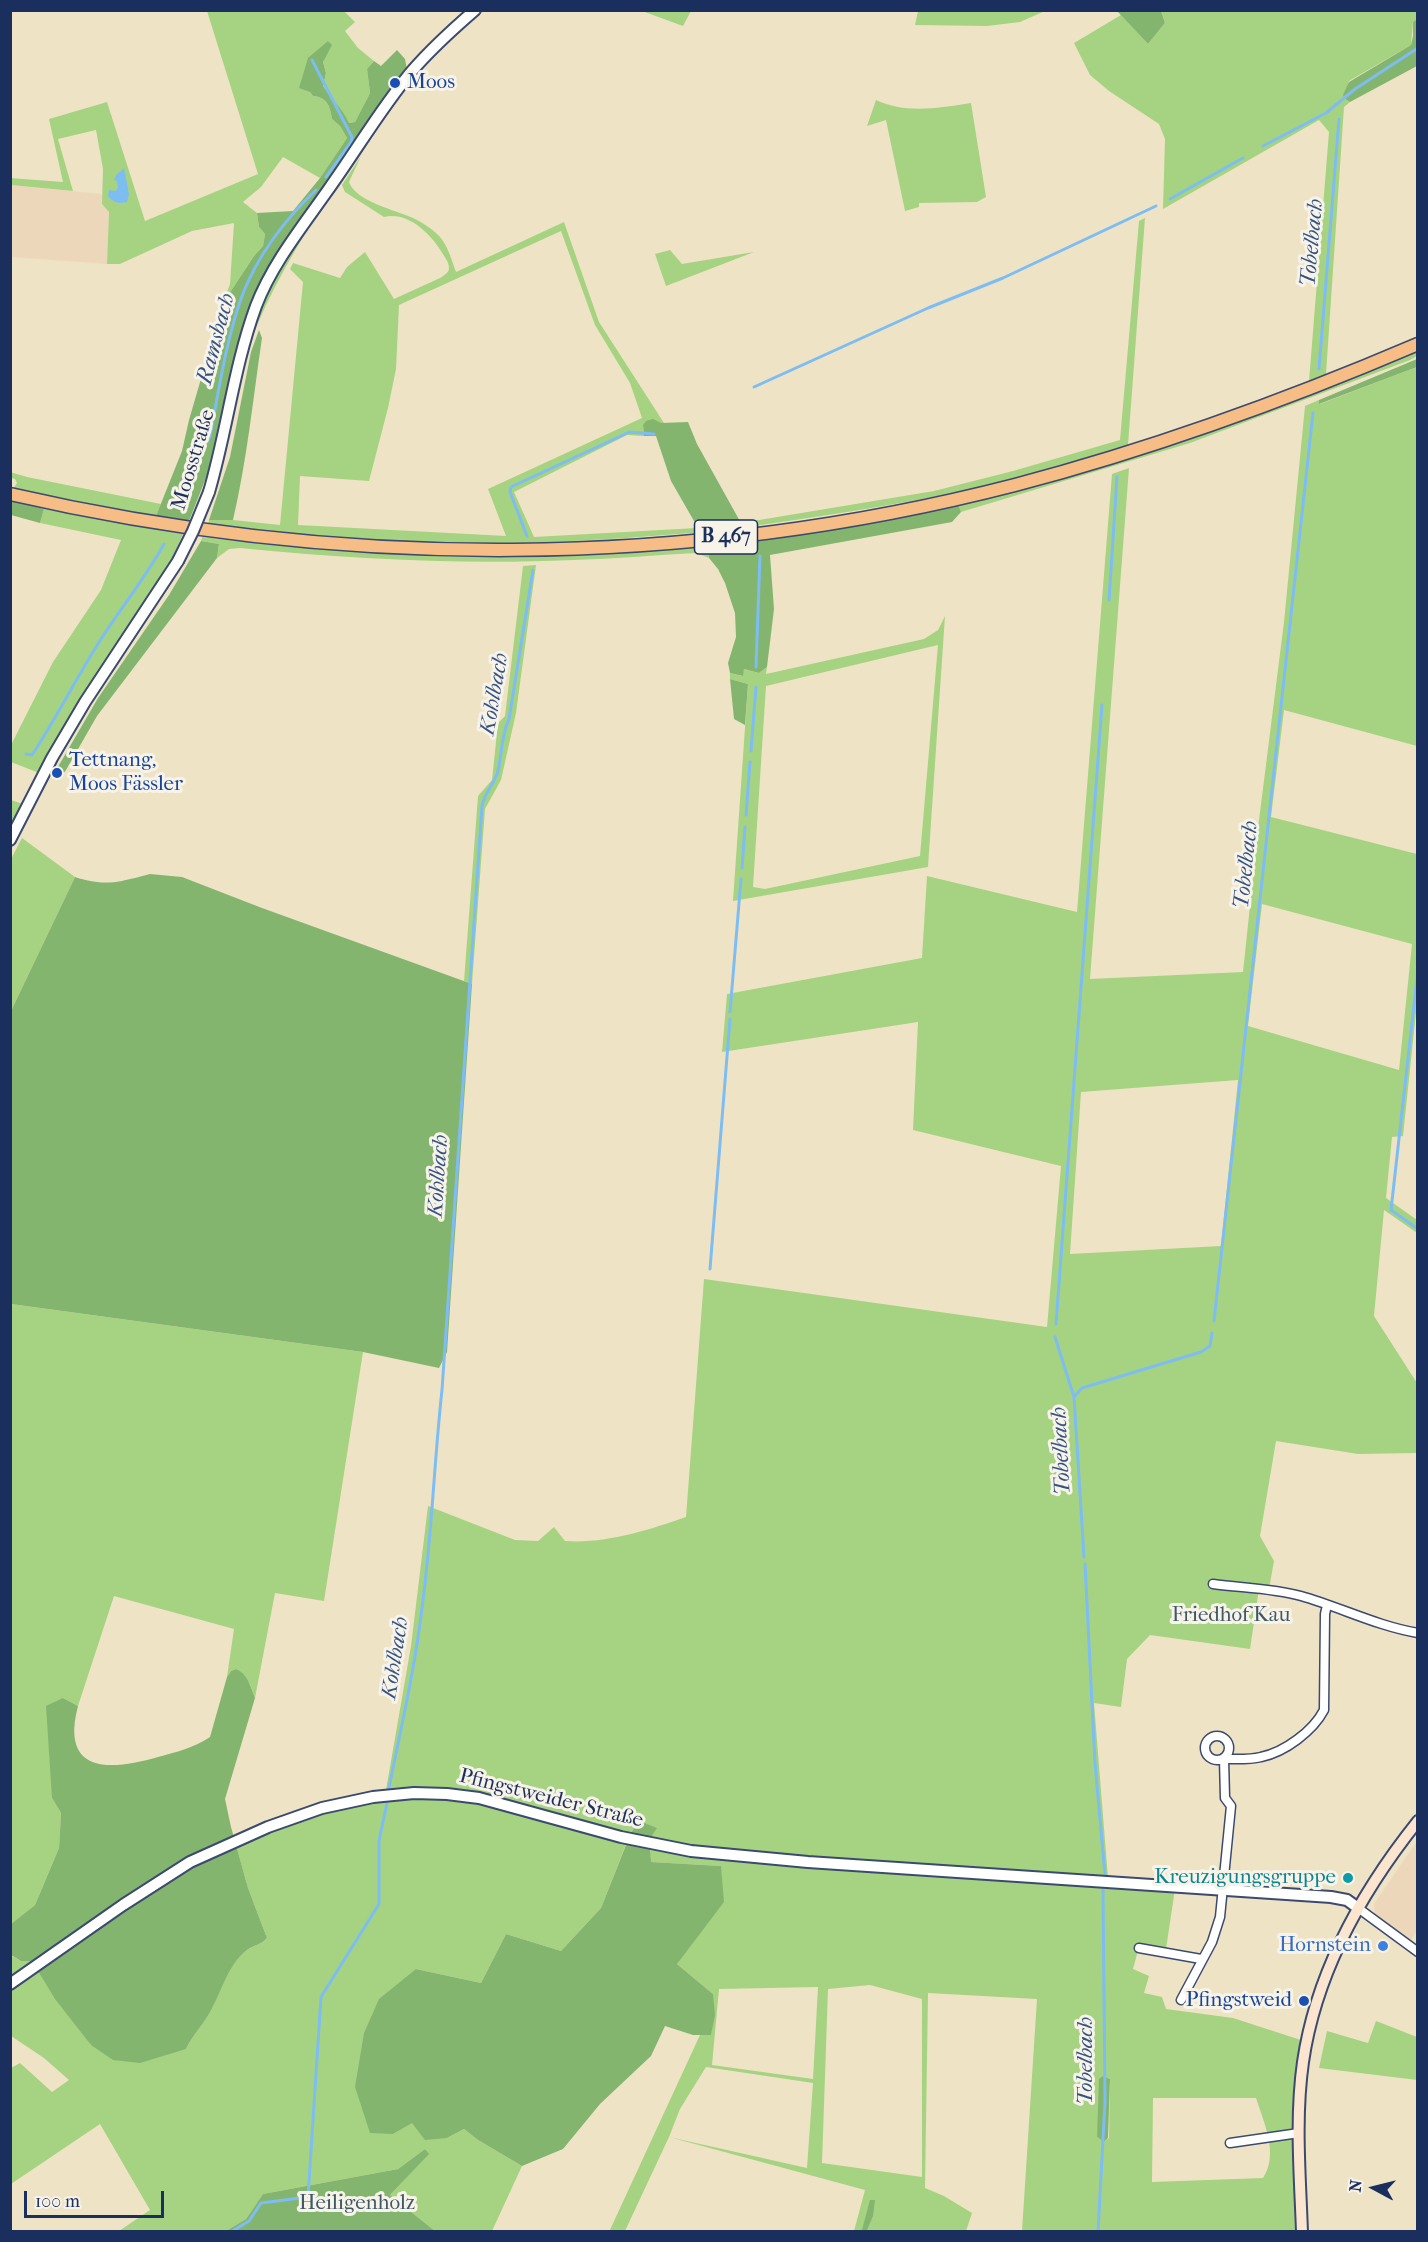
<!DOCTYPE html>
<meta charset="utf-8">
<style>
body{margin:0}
#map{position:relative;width:1428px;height:2242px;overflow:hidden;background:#efe3c6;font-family:"IM FELL French Canon",serif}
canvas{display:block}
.frame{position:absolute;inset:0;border:12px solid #1b2f5e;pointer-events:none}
.north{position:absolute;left:1344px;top:2158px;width:60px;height:60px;-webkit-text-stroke:4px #f7f3e8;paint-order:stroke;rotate:277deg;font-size:16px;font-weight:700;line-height:24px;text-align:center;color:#1b2f5e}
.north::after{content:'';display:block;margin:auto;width:21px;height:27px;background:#1b2f5e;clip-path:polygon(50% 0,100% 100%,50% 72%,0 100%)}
.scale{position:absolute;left:24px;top:2191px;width:140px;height:27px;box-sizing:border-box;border:3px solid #1b2f5e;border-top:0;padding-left:8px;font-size:18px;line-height:21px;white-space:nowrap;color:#1b2f5e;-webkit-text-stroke:4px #f7f3e8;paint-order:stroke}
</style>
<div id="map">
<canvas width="1428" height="2242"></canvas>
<div class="frame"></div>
<div class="north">N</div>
<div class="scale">100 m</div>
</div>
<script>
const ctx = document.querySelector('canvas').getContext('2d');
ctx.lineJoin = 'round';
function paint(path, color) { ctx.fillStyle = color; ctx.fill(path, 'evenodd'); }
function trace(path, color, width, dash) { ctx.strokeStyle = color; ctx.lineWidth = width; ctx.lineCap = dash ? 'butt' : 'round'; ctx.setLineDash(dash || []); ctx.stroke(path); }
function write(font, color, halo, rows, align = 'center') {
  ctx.font = font + ' "IM FELL French Canon",serif'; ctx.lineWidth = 6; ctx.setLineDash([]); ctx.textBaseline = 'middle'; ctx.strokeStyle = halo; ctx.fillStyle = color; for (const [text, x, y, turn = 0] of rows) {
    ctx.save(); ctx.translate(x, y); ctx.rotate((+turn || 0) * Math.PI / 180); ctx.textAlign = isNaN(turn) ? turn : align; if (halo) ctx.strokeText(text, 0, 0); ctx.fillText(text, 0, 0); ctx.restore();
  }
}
paint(new Path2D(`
 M10 185 102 194V204L109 211 107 264 11 257Z
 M1417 1841V1931L1409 1942 1375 1916 1374 1904Z`), '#edd7bb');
paint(new Path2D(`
 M207 11H344L355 22 345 31 358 48 374 61 367 69 370 93 355 122 349 123C341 109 331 99 323 86L326 73 323 62 329 41 310 92 313 96C327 97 330 106 332 119L340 126 347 138 320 178 283 157 261 187 243 202 257 213 259 227 265 234 263 246 254 256 223 303 230 284 234 223 192 231 120 264H107L109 212 102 204 103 169 96 130 58 139 73 191 11 185 10 178 63 182 49 119 107 102 145 221 258 174Z
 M642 11 691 10V11L683 26Z
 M918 11V10L1045 11 1020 22 987 26 915 25Z
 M1161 11H1417V19L1413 22 1411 45 1349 81 1345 99 1350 102 1344 107 1326 374 1309 381 1329 132 1319 120 1163 209 1165 139 1159 124 1109 91 1090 75 1074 43 1121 15 1148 44 1165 23Z
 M876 100C905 114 940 108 971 103L986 197 977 202 919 203V207L905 211 886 120 867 126Z
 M361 156 349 182C356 202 396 210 413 218 422 222 434 230 440 237 448 246 452 261 456 272L564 222 599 322 664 423 643 425 644 436 627 435 514 492 534 537 697 528 711 525 714 531C624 539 535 545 445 543 365 541 287 533 208 525L209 520H233L280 525 303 282 290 269 293 263 340 278 347 267 365 252 394 299 440 278C444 275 449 273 449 268 449 262 444 256 441 251 430 233 407 211 384 217L345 192 342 185ZM561 231 595 325 630 383 642 418 488 489 506 536 298 525 300 476 369 481 388 408 396 369 399 305Z
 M329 196C299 242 269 292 250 343 262 287 296 242 329 196Z
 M1145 218 1128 445C1065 464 1002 483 938 496 867 510 796 520 725 530L722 525 741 523 934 491 1013 471 1120 440 1139 221Z
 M670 250 682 264 754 252 666 286 655 254Z
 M1417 351V356L1410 360 1190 443 961 512 958 504 1027 488Z
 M1417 367V746L1284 710 1271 817 1417 854V1003L1403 1136 1392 1137 1386 1198 1417 1220V1233L1384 1210 1374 1316 1417 1383V1453L1358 1454 1276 1441 1260 1536 1274 1561 1269 1589H1259L1250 1649 1150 1635 1127 1659 1121 1707 1094 1703 1108 1878 836 1860 703 1848 404 1789 386 1790 411 1646 428 1506 515 1540 538 1541 554 1527 565 1541C606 1544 648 1530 686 1517L704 1279 1047 1327 1061 1166 913 1130 918 1022 722 1052 727 994 922 958 927 876 1077 912 1112 474 1129 468 1090 979 1243 972 1259 820 1284 622 1305 406 1319 400 1320 404ZM1262 904 1412 944 1399 1070 1248 1026ZM1238 1080 1221 1246 1070 1254 1081 1092Z
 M10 472 27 477 161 504 156 516 13 489 17 483 15 479 11 478Z
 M44 509 183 534 169 565 87 688 39 773 11 762 10 742 12 743 53 662 101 590 121 540 40 523Z
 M202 537C376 558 546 560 721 545L724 549 709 552V558L696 553C655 555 614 559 573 560 462 565 351 559 240 548L229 549 217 558 219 544 201 541Z
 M536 565 516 713 501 780 485 809 472 984 464 981 478 796 492 780 498 723 505 716 523 566Z
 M945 616 928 867 733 901 748 684 730 679V673L742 676 744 669 759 673 767 667 766 674 924 639 938 630ZM938 645 920 856 765 889 753 887 766 686Z
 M11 800 23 804 11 829Z
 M22 838 75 877 11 1011V859Z
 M11 1304 363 1352 324 1601 275 1593 255 1698 250 1684 236 1669 231 1671 227 1677 234 1629 114 1596 78 1706 63 1698 52 1798 61 1813 59 1848 35 1905 11 1925Z
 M436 1797 479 1803 627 1842 601 1908 561 1951 506 1934 481 1983 416 1969 393 2134 412 2122 447 2138 464 2129 478 2140 522 2166 492 2231H435L390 2195 428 2154 425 2149 398 2169 263 2194 246 2219 226 2231H119L150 2210 100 2124 11 2184V2068L20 2063 52 2092 69 2080 44 2058 11 2036 10 1955 21 1961 32 1960 91 2045 186 2049C192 2036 202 2026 209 2014 221 1993 226 1965 247 1950 254 1945 261 1945 267 1938L248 1888 236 1845 318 1814 376 1800Z
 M649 1848 1175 1889 1166 1949 1140 1943 1133 1969 1149 1976 1144 1993 1162 1997 1166 2009 1233 2018 1301 2040C1293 2104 1294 2167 1295 2231H1022L1037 1999 928 1993 925 2188 944 2196 972 2213 966 2231H854L865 2190 669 2137 625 2231 609 2232 700 2035H711L713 1994 677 1964 721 1866 650 1862ZM870 1985 922 1999V2177L822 2163 828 1989ZM818 1987 813 2079 712 2065 719 1989ZM706 2067 813 2083 807 2168 669 2137 680 2109ZM1103 2076 1110 2079 1109 2138 1104 2142 1097 2137ZM1153 2098H1256C1264 2123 1279 2154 1263 2178L1152 2182Z
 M1376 2021 1417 2037V2080L1319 2068 1327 2031 1368 2043Z`), '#a6d381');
paint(new Path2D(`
 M1117 11H1161L1165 23 1148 44Z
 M1417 19V66L1350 102 1345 99 1343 95 1349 82 1411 45 1413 36V22Z
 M328 41 332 45 323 62 326 73 323 86C331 99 343 109 349 123L355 122 370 93 367 69 374 61 381 66 397 50 405 59 407 70 256 293 240 337 213 460 189 521 156 516 182 451 189 420 223 303 254 256 263 246 265 234 259 227 257 213 293 211 320 178 347 138 340 126 332 119C330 106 327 97 313 96L310 92 299 88 308 58Z
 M259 330 262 338C253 399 247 460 233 520H209L230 457 251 352Z
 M1417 359V367L1319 404V400Z
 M653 419 661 423 688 422 697 444 741 523 698 528 671 481 656 436H644L643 425 646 421Z
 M10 500 44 509 40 523 11 515Z
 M958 504 961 512 952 522 770 555 774 609 767 667 759 673 744 669 743 676 730 673 728 663 736 637 735 613 725 583 718 569 709 558V552L734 547 733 543 864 523Z
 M201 541 219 544 217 558 97 716 66 770 62 775H58L55 772 98 698 169 595Z
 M730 679 748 684 745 725 734 719Z
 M150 874 182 877 262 908 472 984 447 1352 439 1368 363 1352 11 1304V1011L75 877C106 887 119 882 150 874Z
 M236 1669C247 1673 251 1687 255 1698L225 1799 231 1827 248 1888 267 1938C261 1945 254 1945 247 1950 227 1965 221 1994 209 2014 202 2026 192 2036 186 2049L140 2063 113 2060 91 2045 55 1999 32 1961H21L11 1955 10 1925 35 1905 59 1848 61 1813 52 1798 46 1706 63 1698 78 1706C60 1774 110 1771 158 1757 176 1752 194 1748 210 1737L227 1677 231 1671Z
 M639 1821 657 1828 649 1840 651 1862 721 1866 724 1902 677 1964 713 1994 715 2015 711 2035H693L665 2026 651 2056 600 2104 563 2149 522 2166 478 2140 464 2129 447 2138 425 2140 412 2123 393 2134 370 2133 355 2087 364 2033 379 1999 416 1969 481 1983 506 1934 561 1951 601 1908 630 1835Z
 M1103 2076 1110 2079 1108 2138 1104 2142 1097 2137 1099 2079Z
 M425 2149 429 2154 390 2195 435 2231H226L246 2219 263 2194 398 2169Z
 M870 2200H875L873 2216 867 2230H862Z`), '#84b56f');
paint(new Path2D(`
 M124 168 129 194 127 202C118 204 114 203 108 196L109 190 115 191 118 188 117 181 114 180 117 174Z`), '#7dbdf2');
trace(new Path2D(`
 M312 60 352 137 351 142 326 177
 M1263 146 1326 113 1355 89 1418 48
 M1170 199 1243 158
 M1319 369 1339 119
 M754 387 928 308 1003 278 1156 206
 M180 508 191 479 193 449 196 445 207 442 210 436C219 390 226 340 242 296 257 256 286 218 316 190
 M527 536 510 492 511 487 623 435 629 432 654 434
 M1109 600 1117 477
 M756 667 760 556
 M751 751 756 687
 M26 754 32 755C56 719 75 680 98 644 119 610 145 579 164 544
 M746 815 750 762
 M742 868 745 827
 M1418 969 1391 1210 1418 1229
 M730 1012 741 879
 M710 1269 730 1019
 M1214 1321 1313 413
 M1056 1324 1102 705
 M1055 1337 1074 1397
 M1084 1557 1074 1397 1082 1388 1201 1352 1210 1346 1212 1333
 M1085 1564 1095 1763 1105 1875
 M389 1788C401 1728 415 1668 422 1608 432 1535 434 1462 442 1390L482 806C484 793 494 785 498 771 502 753 501 736 509 719L533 570
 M231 2232 249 2221 261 2203 308 2197 321 1997 379 1904V1841L387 1803
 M1098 2232 1105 2102 1103 1890`), '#7dbdf2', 3);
const minor = new Path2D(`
 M1213 1584C1242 1588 1272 1588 1301 1596 1340 1607 1377 1626 1418 1633
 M1205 1748a12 12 0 1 1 24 0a12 12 0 1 1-24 0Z
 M1358 1908 1418 1952
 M1139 1948 1201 1959
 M1181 2000 1212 1942 1220 1917 1231 1806 1225 1798 1224 1759C1236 1759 1249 1760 1261 1757 1285 1752 1313 1731 1324 1710L1325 1614 1327 1605
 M1230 2143 1299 2133`);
const tertiary = new Path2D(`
 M209 492C227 431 234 366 256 306 272 264 302 227 328 190 356 151 381 108 412 71 431 49 453 29 475 10
 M10 840 52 758 85 702 178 561
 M10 1984 123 1905 190 1862 268 1827 322 1808 373 1797 414 1793 447 1794 479 1798 621 1837 691 1851 808 1862 1331 1897 1347 1900 1358 1908`);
const secondary = new Path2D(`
 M1302 2232C1300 2175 1295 2118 1303 2062 1316 1973 1362 1891 1418 1821`);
const primary = new Path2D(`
 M10 494C340 570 686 570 1015 485 1152 449 1287 400 1418 344`);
trace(minor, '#3b4a6e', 11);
trace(tertiary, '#3b4a6e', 14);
trace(secondary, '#3b4a6e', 14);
trace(primary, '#3b4a6e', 15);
trace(minor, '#fff', 8);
trace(tertiary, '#fff', 10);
trace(secondary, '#fbe5cf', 10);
trace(primary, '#f6be86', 12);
const tertiaryBridge = new Path2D(`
 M178 561 193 531 209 492`);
trace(tertiaryBridge, '#3b4a6e', 14, []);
trace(tertiaryBridge, '#fff', 10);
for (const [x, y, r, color] of [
 [395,83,6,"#1a4fb4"],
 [57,773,6,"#1a4fb4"],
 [1348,1878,6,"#0f9aa8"],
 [1383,1946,6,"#3f7fe0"],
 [1304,2001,6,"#1a4fb4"]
]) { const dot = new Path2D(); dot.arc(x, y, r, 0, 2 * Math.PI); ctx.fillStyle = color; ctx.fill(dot); trace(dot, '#f7f3e8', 2); }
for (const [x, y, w] of [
 [726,537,63]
]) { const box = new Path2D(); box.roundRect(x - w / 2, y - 17, w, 34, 4.5); ctx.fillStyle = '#f7f3e8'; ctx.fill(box); trace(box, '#1b2f5e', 1.5); }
write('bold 20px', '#1b2f5e', null, [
 ["B 467",726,537]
]);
write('21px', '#164399', '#f7f3e8', [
 ["Moos",407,83],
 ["Tettnang,",69,761],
 ["Moos Fässler",69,785],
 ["Pfingstweid",1292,2001,"right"]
], 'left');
write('21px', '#1b2f5e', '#f7f3e8', [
 ["Moosstraße",194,460,-73],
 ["Pfingstweider Straße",551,1799,14]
]);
write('21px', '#3e5867', '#f7f3e8', [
 ["Friedhof Kau",1231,1616],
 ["Heiligenholz",357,2204]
]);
write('21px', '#0d838f', '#f7f3e8', [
 ["Kreuzigungsgruppe",1336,1878]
], 'right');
write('21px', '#366cbe', '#f7f3e8', [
 ["Hornstein",1371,1946]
], 'right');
write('italic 22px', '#345283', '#f7f3e8', [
 ["Tobelbach",1313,243,-85],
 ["Ramsbach",217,339,-75],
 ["Kohlbach",495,694,-80],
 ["Tobelbach",1247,865,-84],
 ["Kohlbach",439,1176,-86],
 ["Tobelbach",1062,1451,-93],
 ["Kohlbach",396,1658,-81],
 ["Tobelbach",1087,2061,-90]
]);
</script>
